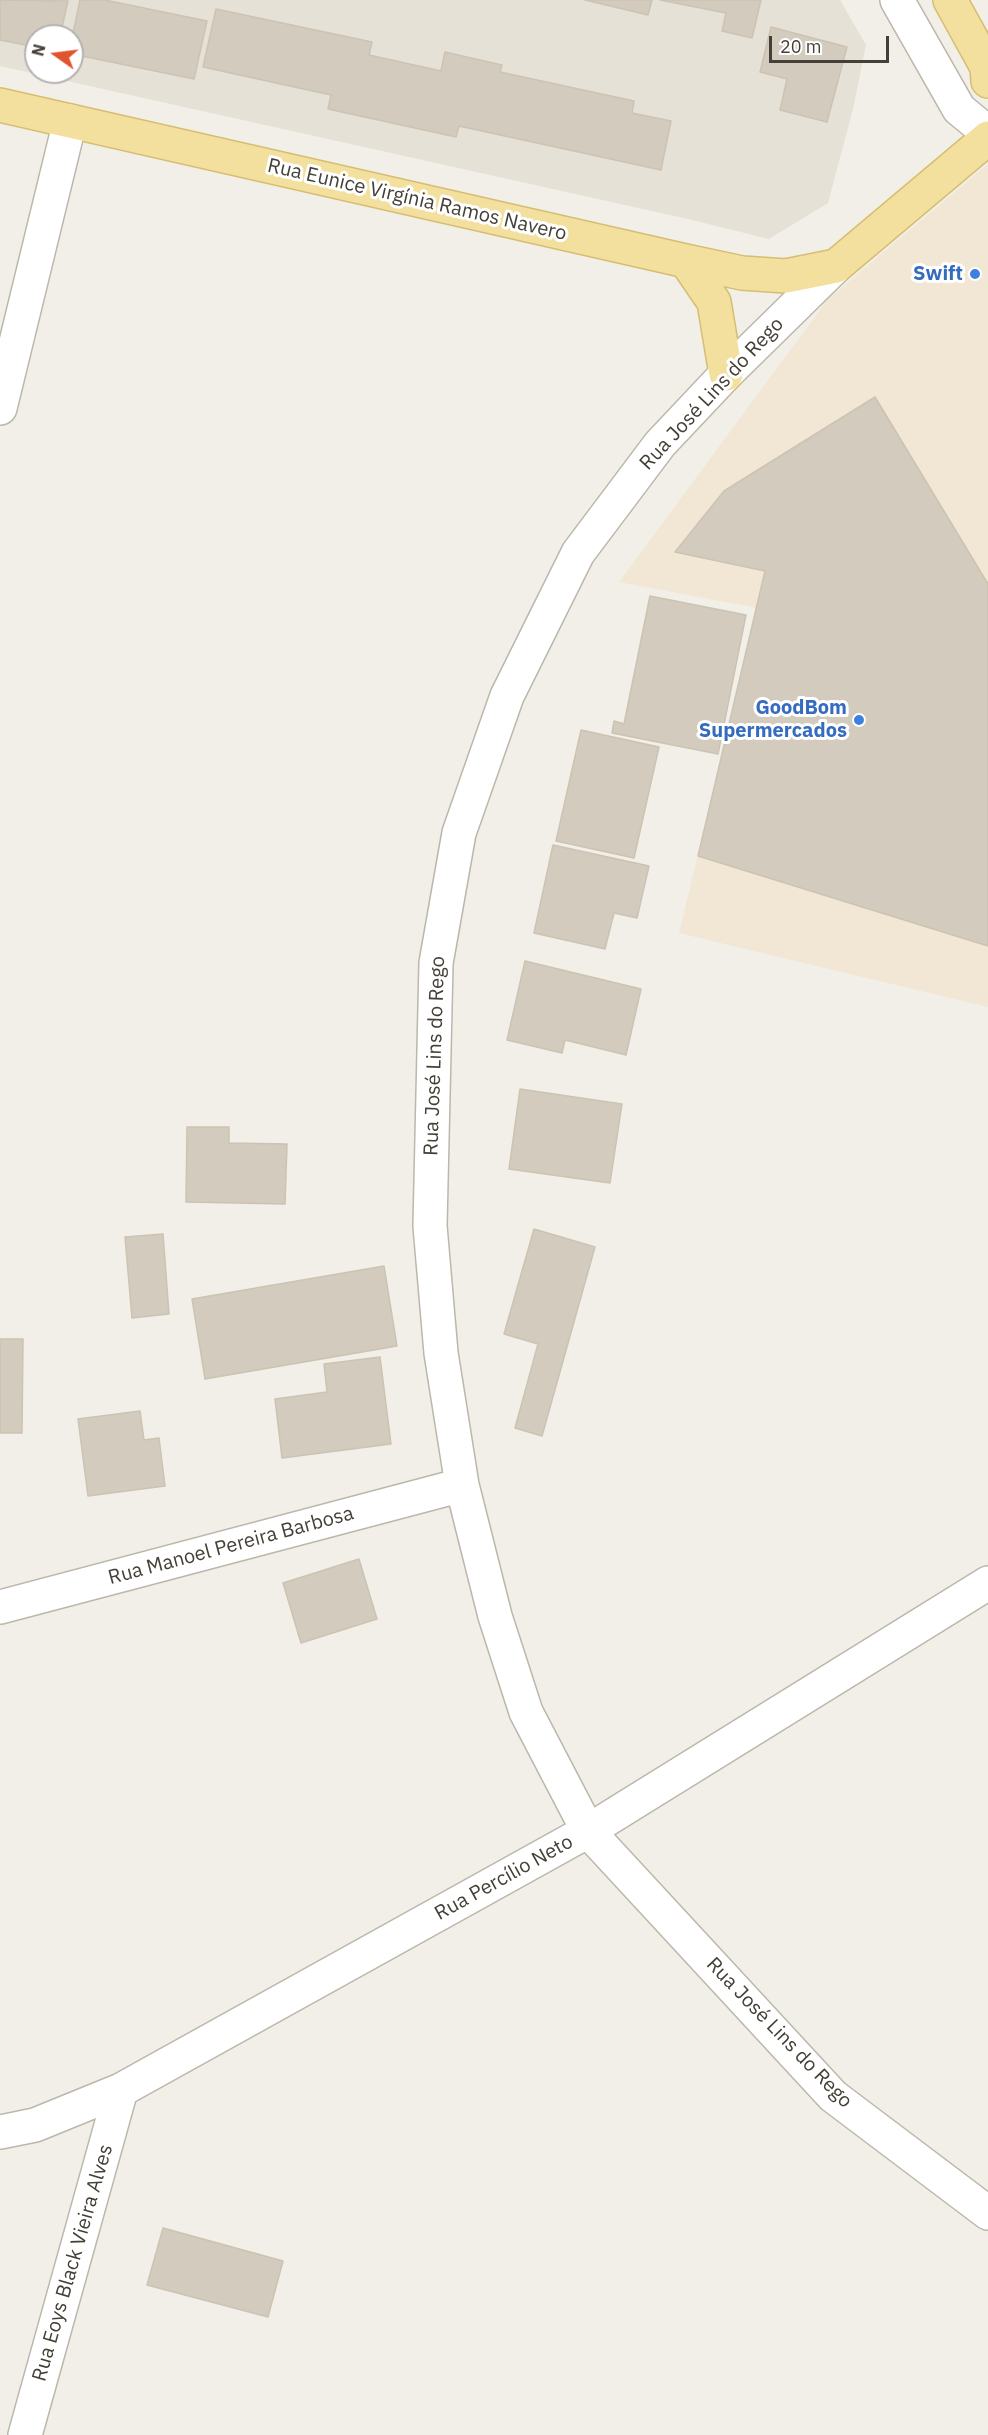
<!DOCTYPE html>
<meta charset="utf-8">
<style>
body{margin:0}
#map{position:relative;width:988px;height:2435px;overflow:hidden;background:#f1efe7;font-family:"IBM Plex Sans",sans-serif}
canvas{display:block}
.north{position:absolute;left:24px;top:24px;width:60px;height:60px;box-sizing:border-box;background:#fff;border:2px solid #b4b3af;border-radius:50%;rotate:284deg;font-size:16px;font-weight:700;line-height:24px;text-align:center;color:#444037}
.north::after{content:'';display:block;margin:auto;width:21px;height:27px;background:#e2542e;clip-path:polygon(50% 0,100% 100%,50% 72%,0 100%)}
.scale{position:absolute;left:769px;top:36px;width:120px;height:27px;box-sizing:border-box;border:3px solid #444037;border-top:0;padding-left:8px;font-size:18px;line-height:21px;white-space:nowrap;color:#444037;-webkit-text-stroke:4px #fff;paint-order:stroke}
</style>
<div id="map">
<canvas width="988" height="2435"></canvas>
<div class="north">N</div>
<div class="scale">20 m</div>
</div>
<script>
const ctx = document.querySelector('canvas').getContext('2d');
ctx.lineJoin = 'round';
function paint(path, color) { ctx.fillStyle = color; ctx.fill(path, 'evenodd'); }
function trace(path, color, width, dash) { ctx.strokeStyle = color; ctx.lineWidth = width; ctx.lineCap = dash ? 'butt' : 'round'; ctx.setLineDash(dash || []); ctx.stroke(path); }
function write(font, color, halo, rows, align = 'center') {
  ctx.font = font + ' "IBM Plex Sans",sans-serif'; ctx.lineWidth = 6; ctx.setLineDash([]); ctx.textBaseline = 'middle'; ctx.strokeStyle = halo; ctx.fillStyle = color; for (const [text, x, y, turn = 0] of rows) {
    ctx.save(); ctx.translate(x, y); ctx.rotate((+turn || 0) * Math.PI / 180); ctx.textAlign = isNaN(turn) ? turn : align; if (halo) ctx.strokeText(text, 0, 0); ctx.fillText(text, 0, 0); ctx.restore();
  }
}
paint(new Path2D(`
 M0 0H840L866 45 853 109 828 203 769 239 688 219 0 66ZM36 36H72V72H36Z`), '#e5e1d6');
paint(new Path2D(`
 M988 164V1007L679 933 758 608 619 582 828 299Z`), '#f1e7d4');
const building = new Path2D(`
 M0 0 68 1 60 36H36V47L0 40Z
 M80 0H105L207 21 194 79 72 54V38Z
 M585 0H652L648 15Z
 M660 0H761L752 38 722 31 726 13Z
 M216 9 372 42 369 55 441 71 445 52 502 65 500 72 634 101 632 113 671 121 661 170 459 126 456 137 328 109 331 95 203 67Z
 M771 27 847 47 827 122 780 110 787 79 760 72Z
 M875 397 988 584V946L698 856 765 571 675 552 724 491Z
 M650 596 746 615 718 754 612 733 614 721 624 724Z
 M581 730 659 747 634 858 556 841Z
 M553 845 649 866 637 918 614 913 605 949 534 933Z
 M525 961 641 989 626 1055 565 1040 562 1053 507 1040Z
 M520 1089 622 1104 610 1183 509 1169Z
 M187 1127H229V1143L287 1144 285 1204 186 1202Z
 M534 1229 595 1247 542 1436 515 1428 538 1344 504 1334Z
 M163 1234 169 1314 132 1318 125 1237Z
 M384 1266 397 1346 205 1379 192 1299Z
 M0 1339H23L22 1433H0Z
 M380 1357 391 1444 282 1458 275 1399 327 1392 324 1364Z
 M140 1411 144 1440 159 1438 165 1486 88 1496 78 1419Z
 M359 1559 377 1619 301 1643 283 1583Z
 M163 2228 283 2261 268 2317 147 2285Z`);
paint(building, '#d2cbbe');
trace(building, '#ccc3b2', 1.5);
const minor = new Path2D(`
 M897 0 959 109 988 133
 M836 266 726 374 660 444 578 553 507 696 459 833 436 963 430 1226 441 1353 462 1485 495 1616 526 1712 588 1831 833 2096 988 2213
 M0 408 70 121
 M0 1607 462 1485
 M0 2132 35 2125 121 2090 588 1831 988 1583
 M25 2435 121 2090`);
const major = new Path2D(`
 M950 0 987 67 988 81
 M0 105 686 261 742 273 786 276 836 266 988 138
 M686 261 714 302 726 374`);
trace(minor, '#bcb7ab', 36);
trace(major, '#d6be71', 36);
trace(minor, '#fff', 33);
trace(major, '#f3e09f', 33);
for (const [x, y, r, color] of [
 [975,274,6,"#3f7fe0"],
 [859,720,6,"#3f7fe0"]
]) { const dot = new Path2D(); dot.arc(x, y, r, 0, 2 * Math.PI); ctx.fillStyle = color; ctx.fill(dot); trace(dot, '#fff', 2); }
write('20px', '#444037', '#fff', [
 ["Rua Eunice Virgínia Ramos Navero",417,200,13],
 ["Rua José Lins do Rego",712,394,-47],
 ["Rua José Lins do Rego",435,1056,-88],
 ["Rua Manoel Pereira Barbosa",231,1546,-15],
 ["Rua Percílio Neto",504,1878,-29],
 ["Rua José Lins do Rego",779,2033,46],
 ["Rua Eoys Black Vieira Alves",73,2263,-74]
]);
write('bold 20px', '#366cbe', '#fff', [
 ["Swift",963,274],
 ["GoodBom",847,708],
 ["Supermercados",847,731]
], 'right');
</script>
